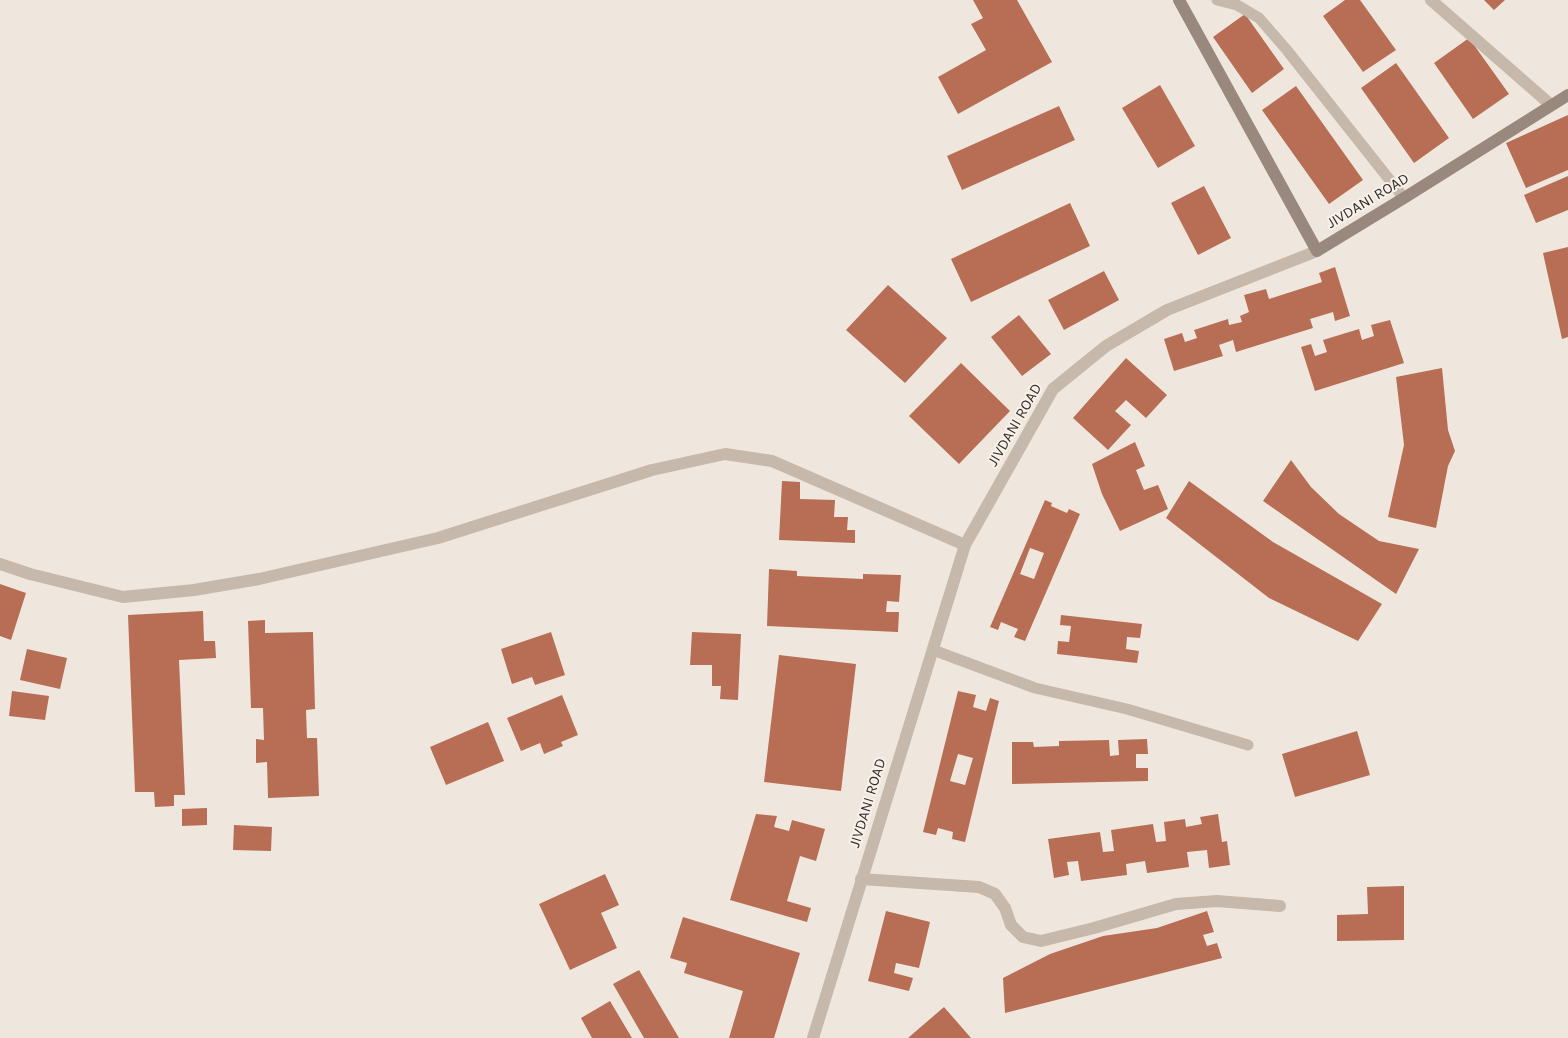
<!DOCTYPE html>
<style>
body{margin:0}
canvas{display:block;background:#efe7de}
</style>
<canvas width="1568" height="1038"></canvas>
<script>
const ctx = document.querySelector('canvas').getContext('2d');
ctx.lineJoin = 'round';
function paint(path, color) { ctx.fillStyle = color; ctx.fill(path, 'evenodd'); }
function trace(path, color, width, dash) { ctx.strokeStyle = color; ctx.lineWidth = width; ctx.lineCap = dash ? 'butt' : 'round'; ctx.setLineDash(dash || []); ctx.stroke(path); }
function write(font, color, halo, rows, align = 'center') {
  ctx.font = font + ' Karla,sans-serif'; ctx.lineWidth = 4; ctx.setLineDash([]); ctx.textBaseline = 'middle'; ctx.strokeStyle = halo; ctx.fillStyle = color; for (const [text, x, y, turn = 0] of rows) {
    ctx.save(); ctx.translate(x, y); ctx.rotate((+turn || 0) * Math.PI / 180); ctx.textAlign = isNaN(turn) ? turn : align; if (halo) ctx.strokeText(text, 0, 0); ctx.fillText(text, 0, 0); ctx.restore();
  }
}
paint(new Path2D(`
 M973 0H1017L1052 62 958 114 938 77 986 50 971 24 983 18Z
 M1345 0H1360L1396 50 1363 72 1323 16Z
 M1484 0H1505L1494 10Z
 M1245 14 1284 69 1252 93 1213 37Z
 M1469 38 1509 94 1473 119 1434 63Z
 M1396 63 1449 138 1414 163 1361 88Z
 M1160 85 1195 146 1158 168 1122 108Z
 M1296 86 1363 180 1329 204 1262 110Z
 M1059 106 1075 140 962 190 947 156Z
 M1568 115V170L1526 188 1506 143Z
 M1568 176V210L1536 223 1524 195Z
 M1204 186 1231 238 1198 255 1171 203Z
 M1070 203 1090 246 971 302 951 259Z
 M1568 247V337L1562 339 1543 253Z
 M1335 267 1350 316 1335 321 1333 312 1310 319 1313 328 1236 352 1233 340 1219 345 1223 356 1174 371 1164 339 1182 333 1185 342 1197 338 1194 330 1228 319 1229 325 1242 322 1240 316 1249 312 1244 295 1266 289 1269 299 1322 282 1319 273Z
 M1104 271 1119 300 1064 330 1048 300Z
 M888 285 947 338 905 383 846 330Z
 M1019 315 1051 354 1022 376 991 337Z
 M1390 320 1404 363 1315 391 1301 347 1311 344 1315 356 1327 352 1323 340 1359 329 1362 340 1374 336 1371 325Z
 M1126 358 1167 395 1146 418 1126 400 1115 411 1131 425 1108 450 1073 418Z
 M961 363 1010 411 959 464 909 416Z
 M1442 368 1448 430 1455 451 1448 466 1436 528 1388 517 1404 445 1396 377Z
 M1135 442 1145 466 1136 470 1144 490 1158 485 1168 509 1120 531 1102 494 1092 464Z
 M1291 460 1311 487 1339 514 1379 541 1419 549 1396 594 1263 501Z
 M782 481 800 482V499L835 500 834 517H848L847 530H855V543L779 540Z
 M1189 481 1273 542 1382 604 1358 641 1269 598 1166 518Z
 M1045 500 1052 503 1051 506 1067 513 1069 509 1080 514 1025 641 1014 637 1018 629 1001 622 998 630 990 627ZM1030 548 1044 553 1034 579 1020 574Z
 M769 569 797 571V576L863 579V574L901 575 899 602 887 601 886 612H899L898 632 767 626Z
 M0 584 26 593 11 640 0 636Z
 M203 611 204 641H215L216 658 179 660 185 795H174V806L155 807 154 792H135L128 615Z
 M1061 615 1142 624 1140 638 1127 637 1126 649 1139 651 1137 663 1057 654 1058 641 1069 642 1071 626 1060 625Z
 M265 620V633L313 632 315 709 306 710 307 738H317L319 796 268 798 267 762 256 763V739L264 740 263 708H251L248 621Z
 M551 632 565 675 535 685 532 677 512 684 501 649Z
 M692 632 741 634 738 700 720 699 721 686H712V665H690Z
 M27 649 67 658 60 689 20 680Z
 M779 655 856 664 841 791 764 782Z
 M12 691 49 696 45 720 9 716Z
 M958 691 976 695 973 707 986 711 990 698 999 701 965 842 952 839 953 832 938 828 936 835 923 832ZM958 754 973 758 965 785 950 781Z
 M562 695 578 735 561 742 563 746 544 754 540 743 521 751 507 718Z
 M488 722 504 761 446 785 430 747Z
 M1357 731 1370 775 1295 797 1282 754Z
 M1147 739 1148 754H1136V768H1148V781L1012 784V742H1033L1034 747 1059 746V741L1109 740 1110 756 1119 755 1118 740Z
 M207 808V825L182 826V809Z
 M756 814 777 816 774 827 789 831 792 820 825 829 816 861 800 856 787 901 811 908 807 922 730 900Z
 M1218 814 1222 842 1227 841 1230 865 1209 868 1207 850 1187 852 1189 867 1147 873 1145 861 1126 864 1127 875 1081 881 1078 861 1067 862 1069 875 1054 878 1048 839 1100 832 1103 852 1114 851 1111 830 1153 824 1156 842 1166 841 1164 822 1185 819 1186 827 1202 824 1200 817Z
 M234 825 272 827 271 851 233 850Z
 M605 874 619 905 601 913 617 948 570 970 539 904Z
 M1404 886V940L1337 941V915L1368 914 1367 887Z
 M886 911 930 922 919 968 896 963 894 973 913 978 909 991 868 981Z
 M1207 911 1214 932 1203 935 1207 946 1217 943 1222 958 1005 1013 1003 978 1050 954 1103 936 1157 928Z
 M683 917 800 953 774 1038H729L743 991 684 973 687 963 670 958Z
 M639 970 679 1038H644L613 984Z
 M610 1001 632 1038H592L581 1018Z
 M944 1007 971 1038H908Z`), '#b76e54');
trace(new Path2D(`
 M1217 0 1237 5 1259 18 1286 49 1404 198
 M933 650 1035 688 1127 709 1248 745`), '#c6b8ab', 11);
trace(new Path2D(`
 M1431 0 1551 105
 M0 564 30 574 123 597 194 590 259 579 438 538 652 470 725 454 772 461 965 545
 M861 879 979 887 995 894 1005 908 1011 925 1023 937 1041 941 1094 928 1176 904 1217 901 1280 906`), '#c6b8ab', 12);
trace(new Path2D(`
 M813 1038 965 545 1053 389 1106 346 1167 310 1317 251`), '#c6b8ab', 12);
trace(new Path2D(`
 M1179 0 1317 251 1404 198 1568 95`), '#99887d', 12);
write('15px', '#352d2a', '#f7f1ea', [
 ["JIVDANI ROAD",1368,201,-31],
 ["JIVDANI ROAD",1015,425,-60],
 ["JIVDANI ROAD",868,803,-73]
]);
</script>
